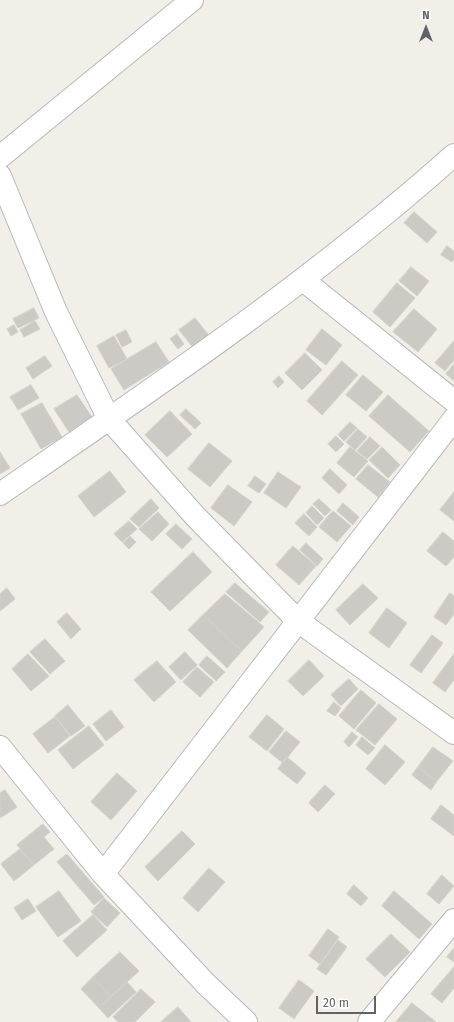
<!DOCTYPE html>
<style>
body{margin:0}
#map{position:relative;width:454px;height:1022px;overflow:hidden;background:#f1efe8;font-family:"Fira Sans",sans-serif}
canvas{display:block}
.north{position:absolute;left:406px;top:8px;width:40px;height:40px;-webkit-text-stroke:3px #fff;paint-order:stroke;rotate:0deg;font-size:11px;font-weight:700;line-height:16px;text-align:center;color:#5f6368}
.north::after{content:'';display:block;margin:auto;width:14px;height:18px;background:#5f6368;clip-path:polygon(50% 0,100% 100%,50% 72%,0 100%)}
.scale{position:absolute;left:316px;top:996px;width:60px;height:18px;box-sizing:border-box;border:2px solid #5f6368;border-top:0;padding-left:5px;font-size:12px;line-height:14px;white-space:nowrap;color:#5f6368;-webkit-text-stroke:3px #fff;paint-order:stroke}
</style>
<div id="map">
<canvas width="454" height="1022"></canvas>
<div class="north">N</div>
<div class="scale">20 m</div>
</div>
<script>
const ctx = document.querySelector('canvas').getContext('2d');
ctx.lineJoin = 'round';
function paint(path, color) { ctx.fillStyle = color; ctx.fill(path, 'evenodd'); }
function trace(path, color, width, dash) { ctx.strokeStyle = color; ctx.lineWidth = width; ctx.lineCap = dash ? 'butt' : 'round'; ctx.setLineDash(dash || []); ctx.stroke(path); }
const building = new Path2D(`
 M414 212 437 232 427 243 404 223Z
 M447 246 454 251V259L452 262 441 255Z
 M411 267 429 281 417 296 399 281Z
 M397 283 415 298 390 327 373 312Z
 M34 308 39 318 18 328 13 319Z
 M414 309 437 329 418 352 393 332Z
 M195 318 211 338 195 350 179 330Z
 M35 321 40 329 24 337 20 330Z
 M14 325 18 332 11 336 7 329Z
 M322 329 342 345 326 365 306 350Z
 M126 330 132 342 122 347 116 335Z
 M177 334 184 344 178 349 170 339Z
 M114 336 127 359 109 368 97 346Z
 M454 341V360L445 371 435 363Z
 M156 342 169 362 124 390 111 369Z
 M305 353 322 370 302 390 285 373Z
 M45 356 52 366 33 379 26 368Z
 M342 361 358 375 322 415 307 401Z
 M454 364V381L446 374Z
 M363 375 383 392 366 411 346 395Z
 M279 376 284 382 278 388 273 382Z
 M31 385 39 398 18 410 10 397Z
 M77 395 92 417 69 432 54 409Z
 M388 395 429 431 410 452 369 416Z
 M42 403 62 437 41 449 21 414Z
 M186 409 201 423 195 429 180 415Z
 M170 411 192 434 167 457 145 435Z
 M350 422 357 428 344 441 338 435Z
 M358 429 367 437 355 450 346 442Z
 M336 436 344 444 336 452 328 444Z
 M370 437 380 446 367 459 357 451Z
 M209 443 232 461 210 487 188 469Z
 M350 447 368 461 354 477 337 463Z
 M382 447 400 465 388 478 369 460Z
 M0 452 10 468 0 474Z
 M368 465 390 482 378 497 356 479Z
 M330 469 347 485 339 494 322 478Z
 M110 471 126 492 94 517 78 496Z
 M278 472 301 487 286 508 264 493Z
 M255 476 266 484 259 493 248 486Z
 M228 485 252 502 234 526 211 508Z
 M454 492V521L440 510Z
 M151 499 159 508 139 527 130 519Z
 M319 499 331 510 325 516 313 504Z
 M343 503 359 517 353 525 337 511Z
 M312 506 324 518 317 525 306 513Z
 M333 511 351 526 337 542 319 527Z
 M158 512 169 524 152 541 139 529Z
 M304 514 317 527 309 536 295 523Z
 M129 521 137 529 122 542 114 534Z
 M176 524 192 539 182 549 166 534Z
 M443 532 454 541V557L446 566 427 551Z
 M130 536 136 542 129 549 123 543Z
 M306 543 323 559 317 566 300 550Z
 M293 546 316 566 299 585 276 565Z
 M193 552 212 572 170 611 151 592Z
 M235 583 269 612 260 622 226 592Z
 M363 584 378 598 350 625 336 610Z
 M7 588 15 599 0 611V594Z
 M450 593 454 596V614L446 625 434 617Z
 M225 594 264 627 242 651 203 615Z
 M387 608 407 623 389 648 369 633Z
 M67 613 81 629 71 639 57 622Z
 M203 615 242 651 227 668 188 630Z
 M432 635 443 643 421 673 410 665Z
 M45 639 65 661 50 674 30 652Z
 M185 652 197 665 181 680 169 667Z
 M28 654 49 676 31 691 12 669Z
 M454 654V680L445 692 433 683Z
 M207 656 225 672 216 681 199 665Z
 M309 660 324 676 303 696 288 681Z
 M157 661 176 682 154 702 134 680Z
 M197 667 214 682 200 697 183 682Z
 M349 679 358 689 341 706 331 695Z
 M361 690 376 703 354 729 339 716Z
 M334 702 341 708 335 716 327 711Z
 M379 704 397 719 375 745 356 730Z
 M68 705 85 726 71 736 55 716Z
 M111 710 124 727 106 741 93 724Z
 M267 715 284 729 267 751 249 737Z
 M55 717 70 736 48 753 33 734Z
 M89 726 104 745 73 769 58 750Z
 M286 731 300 742 283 763 269 752Z
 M352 732 358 737 349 747 344 742Z
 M362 737 375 748 368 755 356 745Z
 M385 745 405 762 385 785 366 769Z
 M433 747 453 761 437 781 418 767Z
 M287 757 306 773 297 784 278 769Z
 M418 767 437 781 431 790 412 775Z
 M117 773 137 791 111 820 91 802Z
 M325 785 335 794 318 812 309 803Z
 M5 790 17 807 0 818V793Z
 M441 805 454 815V836L431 819Z
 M43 824 50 832 44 837 54 849 34 865 17 845Z
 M182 831 195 844 158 881 145 867Z
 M20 849 34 865 14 881 1 864Z
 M67 854 104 897 94 905 57 862Z
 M209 868 225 882 198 912 183 898Z
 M442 875 454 886 439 904 427 894Z
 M354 885 368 898 361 906 347 894Z
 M59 891 81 921 58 937 36 907Z
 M394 891 432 924 419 939 382 906Z
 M104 898 120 913 107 927 91 912Z
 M28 899 36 911 22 920 14 908Z
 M93 915 107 930 77 957 63 941Z
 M328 929 339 937 320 964 309 956Z
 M391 934 410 952 385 977 366 959Z
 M338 940 347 947 326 975 317 969Z
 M454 948V962L447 957Z
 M120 952 139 971 111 997 93 977Z
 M454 967V988L442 1003 431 994Z
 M93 977 111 997 99 1008 81 989Z
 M299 980 314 991 294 1019 279 1008Z
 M127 982 136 992 108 1018 99 1008Z
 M141 989 155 1002 135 1022H118L113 1017Z
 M412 1003 436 1022H396Z
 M178 1007 191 1022H161Z`);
paint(building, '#cccac5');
trace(building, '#d6d1c6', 1);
const street = new Path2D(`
 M0 157 192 0
 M0 176 56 312 109 419 195 516 298 621 454 733
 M303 280 454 401
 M0 494C156 387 313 281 454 155
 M0 747 103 874 206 984 246 1022
 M103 874 454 419
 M369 1022 454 920`);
trace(street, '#b5b8bc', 24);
trace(street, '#fff', 22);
</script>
